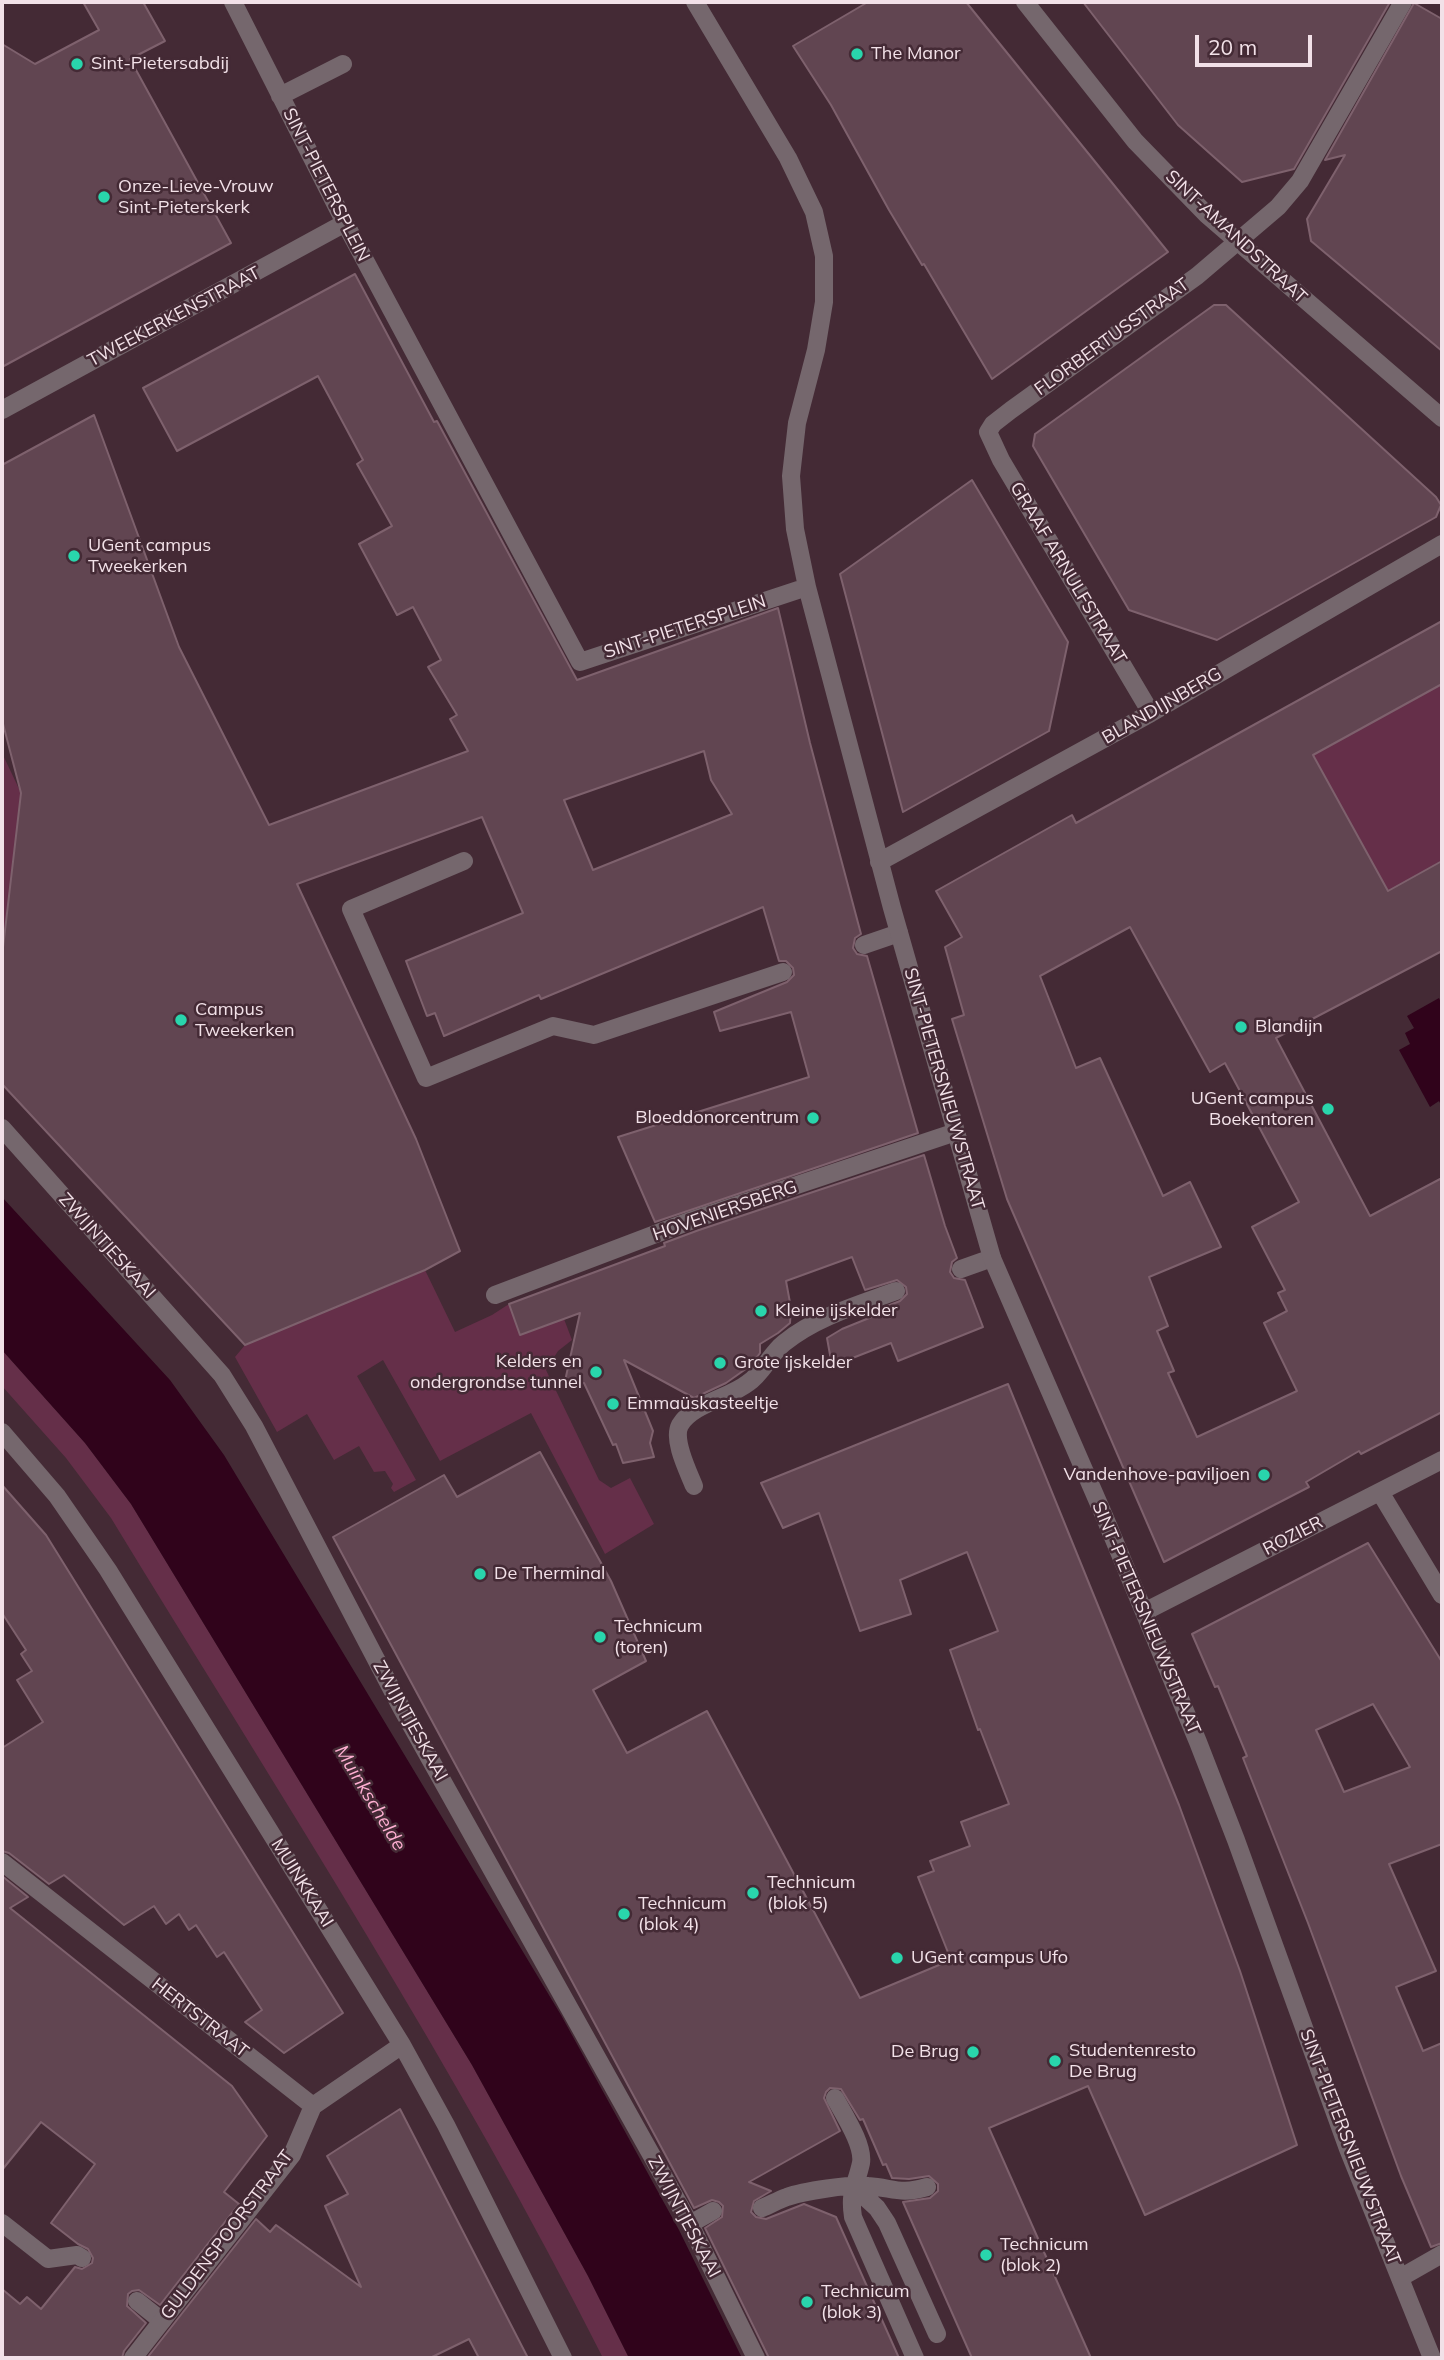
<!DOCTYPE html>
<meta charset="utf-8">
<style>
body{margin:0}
#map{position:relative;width:1444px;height:2360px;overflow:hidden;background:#442a35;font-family:Mulish,sans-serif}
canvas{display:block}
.frame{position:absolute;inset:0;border:4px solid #f2e1e8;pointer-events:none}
.scale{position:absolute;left:1195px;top:35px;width:117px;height:32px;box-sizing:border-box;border:4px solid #f2e1e8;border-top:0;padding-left:9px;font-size:21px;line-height:24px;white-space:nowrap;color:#f2e1e8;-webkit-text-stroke:5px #442a35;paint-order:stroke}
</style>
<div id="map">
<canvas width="1444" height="2360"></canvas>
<div class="frame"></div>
<div class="scale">20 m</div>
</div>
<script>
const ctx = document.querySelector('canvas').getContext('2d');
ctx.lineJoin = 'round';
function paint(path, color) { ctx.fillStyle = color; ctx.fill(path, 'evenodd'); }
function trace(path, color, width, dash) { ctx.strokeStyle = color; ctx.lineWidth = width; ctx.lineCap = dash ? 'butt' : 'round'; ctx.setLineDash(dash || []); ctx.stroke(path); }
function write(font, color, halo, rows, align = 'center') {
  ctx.font = font + ' Mulish,sans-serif'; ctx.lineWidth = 5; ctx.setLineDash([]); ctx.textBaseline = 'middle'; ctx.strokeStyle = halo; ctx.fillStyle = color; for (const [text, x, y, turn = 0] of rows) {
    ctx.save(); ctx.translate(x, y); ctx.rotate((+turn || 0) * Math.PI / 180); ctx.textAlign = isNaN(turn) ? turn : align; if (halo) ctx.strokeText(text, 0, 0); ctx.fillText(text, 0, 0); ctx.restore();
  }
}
paint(new Path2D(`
 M1442 684V861L1388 891 1313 755Z
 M2 753 21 793 2 956Z
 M425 1270 455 1332 492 1315 509 1304 520 1335 564 1319 572 1340 558 1351 546 1370 599 1480 611 1488 630 1478 654 1524 605 1554 531 1413 440 1461 383 1360 357 1376 416 1480 394 1492 391 1488 393 1484 385 1471 374 1472 359 1446 334 1460 307 1414 277 1432 235 1357 245 1345Z
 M2 1350 85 1443 131 1504 472 2065 588 2276 629 2358H603C457 2068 280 1795 111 1518L66 1458 2 1386Z`), '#652f49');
paint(new Path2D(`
 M1439 998 1442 1005V1107L1439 1101 1430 1107 1399 1050 1410 1044 1405 1033 1414 1028 1407 1016Z
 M2 1197 170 1380 224 1455 561 2015 679 2230 742 2358H629L588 2276 472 2065 131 1504 85 1443 2 1350Z`), '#30031b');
const building = new Path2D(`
 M83 2H143L165 41 130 59 231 243 2 367V44L35 64 99 30Z
 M868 2H966L1168 252 992 379 924 264 922 265 889 210 831 105 793 46Z
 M1083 2H1390L1294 169 1242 182 1178 125Z
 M1414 3 1442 19V351L1311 241 1307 219 1345 155 1325 160Z
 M355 274 434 422 437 421 577 680 778 608 810 743 861 934 855 938 853 948 857 954 867 956 918 1133 655 1222 618 1137 809 1077 791 1012 720 1031 714 1012 787 982 794 975 793 968 786 961H779L763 907 541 999 539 995 444 1036 435 1013 427 1016 406 961 523 913 482 817 297 884 416 1139 460 1251 425 1270 245 1345 2 1084V956L21 793 2 720V465L94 415 179 647 269 825 468 751 450 719 457 715 428 667 441 660 413 607 397 615 359 544 392 526 357 464 363 460 318 376 177 451 143 388ZM704 751 711 780 732 814 593 870 564 800Z
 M1214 305H1226L1436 497 1441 505 1436 517 1217 640 1129 610 1033 446 1035 434Z
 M972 480 1068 642 1049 731 903 812 840 574Z
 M1442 621V684L1313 755 1388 891 1442 861V951L1276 1038 1370 1216 1442 1178V1412L1361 1454 1359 1451 1306 1482 1309 1487 1164 1562 1007 1199 952 1019 964 1015 945 947 962 937 936 891 1072 815 1076 823ZM1130 927 1210 1072 1225 1063 1299 1202 1252 1227 1285 1290 1278 1293 1287 1311 1264 1323 1297 1391 1197 1437 1168 1373 1174 1371 1157 1331 1168 1326 1149 1277 1221 1247 1190 1182 1163 1196 1100 1058 1076 1068 1040 976Z
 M924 1155 945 1226 957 1258 952 1262 950 1272 954 1278 965 1280 983 1327 898 1361 891 1343 832 1366 827 1338 842 1329 879 1314 877 1310 900 1301 907 1294 906 1287 897 1280 865 1290 852 1257 786 1281 791 1308 790 1323 778 1333 760 1344V1353L750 1366 726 1383 694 1398 624 1360 653 1431 650 1443 654 1457 623 1463 616 1444 613 1445 584 1383 565 1381 580 1313 520 1335 509 1304 665 1246 664 1243 699 1230Z
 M1008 1384 1179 1805 1240 1971 1297 2145 1145 2215 1088 2086 989 2128 1091 2358H972L903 2202 930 2198 938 2191V2184L929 2176 909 2179 892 2178 886 2164 883 2165 863 2119 860 2120 841 2089 830 2088 826 2092 824 2098 840 2131 749 2182 771 2191 754 2201 751 2212 756 2217 766 2219 804 2204 836 2217 899 2358H769L705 2228 722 2217 723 2206 719 2202 712 2200 694 2208 333 1537 444 1475 457 1497 540 1452 611 1581 646 1661 593 1690 627 1753 707 1711 860 1998 951 1960 918 1877 934 1871 930 1861 970 1846 961 1822 1009 1804 980 1729 978 1730 950 1650 998 1631 967 1552 900 1580 911 1614 860 1631 819 1513 783 1528 761 1483Z
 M2 1485 46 1535 343 2013 284 2053 245 2022 262 2010 224 1952 217 1957 196 1925 189 1930 179 1914 166 1924 154 1906 124 1925 64 1875 49 1884 9 1853 2 1851V1748L43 1722 17 1680 32 1671 21 1654 26 1650 2 1613Z
 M1368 1543 1442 1662V1844L1389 1864 1436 1971 1396 1987 1423 2051 1442 2043V2243L1431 2247 1401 2176 1308 1923 1243 1758 1247 1756 1218 1686 1215 1687 1192 1634ZM1373 1704 1410 1767 1344 1792 1316 1730Z
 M2 1876 28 1897 10 1908 232 2086 267 2136 224 2192 239 2204 160 2305 139 2290 132 2291 128 2294 127 2306 146 2323 124 2351 122 2358H2V2289L20 2304 27 2297 41 2309 75 2267 82 2269 92 2263 93 2258 88 2249 78 2244 51 2223 95 2164 41 2122 2 2170Z
 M400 2109 528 2358H479L469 2339 430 2358H147L256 2219 270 2232 276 2225 361 2287 325 2206 348 2194 327 2156Z`);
paint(building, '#614551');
trace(building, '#7e616d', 2);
trace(new Path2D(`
 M464 861 351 909 426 1078 553 1026 594 1035 783 972
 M864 945 899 933
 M2 1128 222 1375 254 1426 401 1707 690 2224 756 2358
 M961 1269 992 1258
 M694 1486C688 1471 672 1440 680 1425 692 1404 729 1398 748 1383 763 1373 770 1354 784 1343 816 1317 858 1305 896 1291
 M835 2098C844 2115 864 2145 861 2163 856 2186 849 2191 853 2217L915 2358
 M853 2186 877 2208 887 2223 937 2334
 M762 2208C770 2205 778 2200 787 2197 803 2191 851 2184 868 2186 894 2188 900 2195 927 2187
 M2 2223 48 2259 77 2255 82 2258
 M690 2224 713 2211
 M137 2301 162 2321`), '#75676d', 18);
trace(new Path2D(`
 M233 2 345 223 580 662 807 587
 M695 2 788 158 814 212 824 256V302L816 350 797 423 791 476 795 529 807 587 892 908 992 1258 1105 1518 1198 1742 1236 1840 1348 2149 1432 2358
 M1025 2 1135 141 1207 215 1442 418
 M280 96 343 64
 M2 410 345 223
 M1151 713 1001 460 988 432 993 424 1011 410 1197 276 1278 207 1300 181 1403 2
 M879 862 1151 713 1442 544
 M495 1295 695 1219 956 1132
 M2 1432 57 1496 108 1570 402 2045 446 2125 563 2358
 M1380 1492 1442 1595
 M1144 1612 1442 1460
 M2 1862 313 2106 402 2045
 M1400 2278 1442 2254
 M133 2358 292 2155 313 2106`), '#75676d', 18);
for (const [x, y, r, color] of [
 [857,54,7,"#29d5ac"],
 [77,64,7,"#29d5ac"],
 [104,197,7,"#29d5ac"],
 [74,556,7,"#29d5ac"],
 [181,1020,7,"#29d5ac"],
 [1241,1027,7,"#29d5ac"],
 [1328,1109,7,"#29d5ac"],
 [813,1118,7,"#29d5ac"],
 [761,1311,7,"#29d5ac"],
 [720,1363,7,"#29d5ac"],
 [596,1372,7,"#29d5ac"],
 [613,1404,7,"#29d5ac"],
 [1264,1475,7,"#29d5ac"],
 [480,1574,7,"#29d5ac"],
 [600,1637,7,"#29d5ac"],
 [753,1893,7,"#29d5ac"],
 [624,1914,7,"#29d5ac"],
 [897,1958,7,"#29d5ac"],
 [973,2052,7,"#29d5ac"],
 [1055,2061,7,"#29d5ac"],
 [986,2255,7,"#29d5ac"],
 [807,2302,7,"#29d5ac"]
]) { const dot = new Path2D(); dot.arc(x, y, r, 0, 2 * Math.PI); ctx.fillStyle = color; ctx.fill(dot); trace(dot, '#442a35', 2.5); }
write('18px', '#f2e1e8', '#442a35', [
 ["The Manor",871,54],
 ["Sint-Pietersabdij",91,64],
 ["Onze-Lieve-Vrouw",118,187],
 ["Sint-Pieterskerk",118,208],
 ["UGent campus",88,546],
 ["Tweekerken",88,567],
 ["Campus",195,1010],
 ["Tweekerken",195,1031],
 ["Blandijn",1255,1027],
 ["UGent campus",1314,1099,"right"],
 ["Boekentoren",1314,1120,"right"],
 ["Bloeddonorcentrum",799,1118,"right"],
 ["Kleine ijskelder",775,1311],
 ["Kelders en",582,1362,"right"],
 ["ondergrondse tunnel",582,1383,"right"],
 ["Grote ijskelder",734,1363],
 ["Emmaüskasteeltje",627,1404],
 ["Vandenhove-paviljoen",1250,1475,"right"],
 ["De Therminal",494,1574],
 ["Technicum",614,1627],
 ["(toren)",614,1648],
 ["Technicum",767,1883],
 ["(blok 5)",767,1904],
 ["Technicum",638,1904],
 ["(blok 4)",638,1925],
 ["UGent campus Ufo",911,1958],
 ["Studentenresto",1069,2051],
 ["De Brug",1069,2072],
 ["De Brug",959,2052,"right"],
 ["Technicum",1000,2245],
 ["(blok 2)",1000,2266],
 ["Technicum",821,2292],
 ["(blok 3)",821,2313]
], 'left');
write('18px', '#f2e1e8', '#442a35', [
 ["SINT-PIETERSPLEIN",326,185,63],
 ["SINT-AMANDSTRAAT",1236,237,43],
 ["TWEEKERKENSTRAAT",174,317,-28],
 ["FLORBERTUSSTRAAT",1112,337,-36],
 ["GRAAF ARNULFSTRAAT",1068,573,59],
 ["SINT-PIETERSPLEIN",685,627,-18],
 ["BLANDIJNBERG",1162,706,-30],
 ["SINT-PIETERSNIEUWSTRAAT",944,1089,74],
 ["HOVENIERSBERG",725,1211,-19],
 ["ZWIJNTJESKAAI",107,1246,48],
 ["ROZIER",1293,1536,-27],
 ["SINT-PIETERSNIEUWSTRAAT",1146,1618,67],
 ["ZWIJNTJESKAAI",410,1721,61],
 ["MUINKKAAI",302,1883,58],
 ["HERTSTRAAT",200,2018,38],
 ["SINT-PIETERSNIEUWSTRAAT",1350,2147,69],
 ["ZWIJNTJESKAAI",684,2217,62],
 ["GULDENSPOORSTRAAT",227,2235,-53]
]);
write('italic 19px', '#ffafd2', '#442a35', [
 ["Muinkschelde",370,1798,59]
]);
</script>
